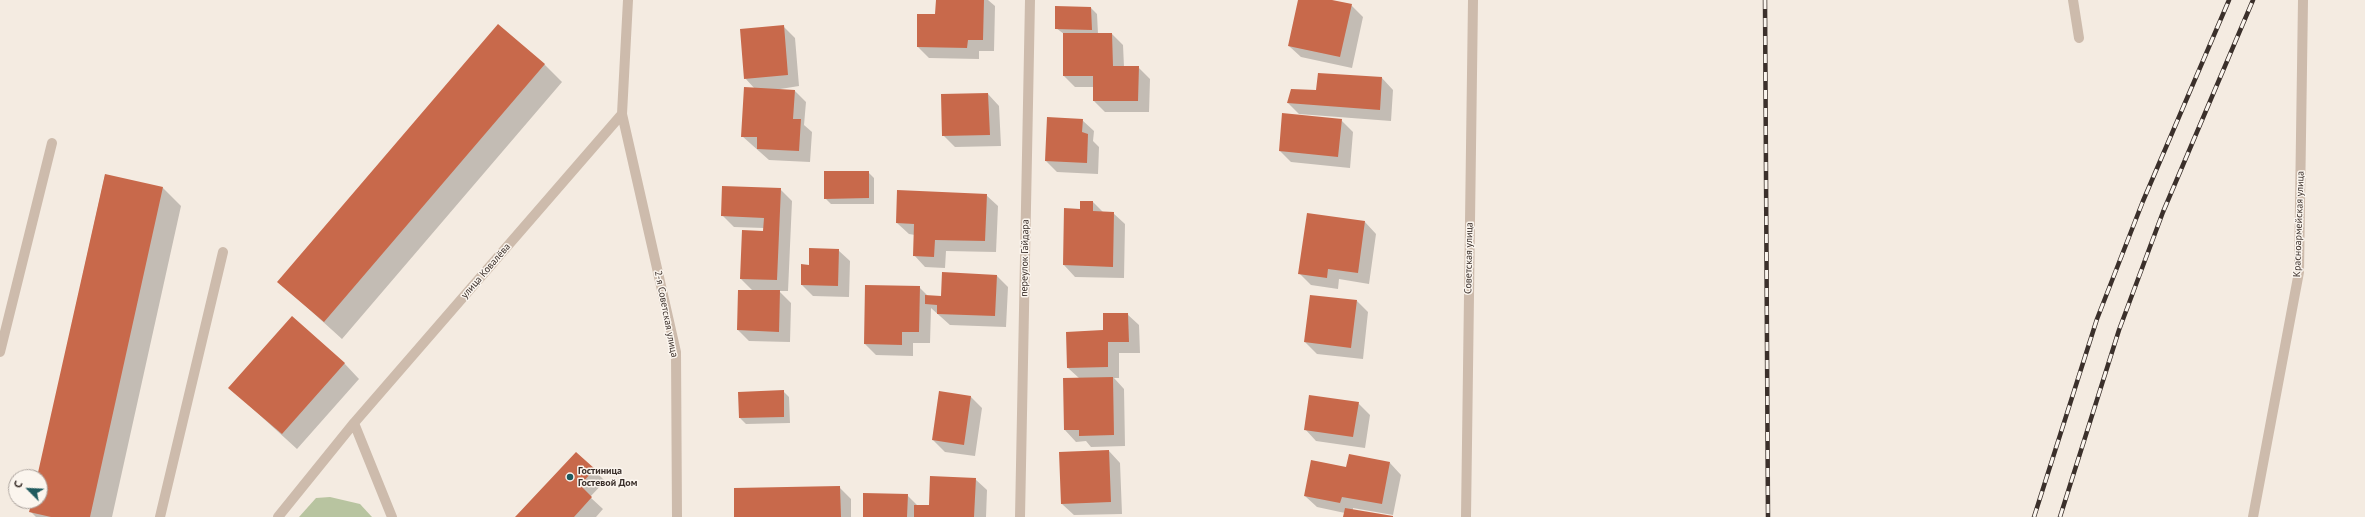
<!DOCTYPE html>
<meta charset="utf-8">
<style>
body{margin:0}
#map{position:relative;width:2365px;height:517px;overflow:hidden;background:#f4ebe1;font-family:"PT Sans",sans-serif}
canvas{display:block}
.north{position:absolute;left:8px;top:469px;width:40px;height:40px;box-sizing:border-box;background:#fbf5ee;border:1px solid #aea6a0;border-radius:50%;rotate:294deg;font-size:11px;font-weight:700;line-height:16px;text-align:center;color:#3b302b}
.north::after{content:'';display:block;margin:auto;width:14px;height:18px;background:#1f5a5e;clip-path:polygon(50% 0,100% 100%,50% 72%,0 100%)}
</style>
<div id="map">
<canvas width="2365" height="517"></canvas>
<div class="north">С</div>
</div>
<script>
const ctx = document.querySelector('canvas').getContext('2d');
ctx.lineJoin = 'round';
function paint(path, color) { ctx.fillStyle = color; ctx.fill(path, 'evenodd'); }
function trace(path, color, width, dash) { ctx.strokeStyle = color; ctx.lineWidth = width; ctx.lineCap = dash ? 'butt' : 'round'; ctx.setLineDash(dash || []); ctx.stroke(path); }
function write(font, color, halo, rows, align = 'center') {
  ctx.font = font + ' "PT Sans",sans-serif'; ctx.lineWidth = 3; ctx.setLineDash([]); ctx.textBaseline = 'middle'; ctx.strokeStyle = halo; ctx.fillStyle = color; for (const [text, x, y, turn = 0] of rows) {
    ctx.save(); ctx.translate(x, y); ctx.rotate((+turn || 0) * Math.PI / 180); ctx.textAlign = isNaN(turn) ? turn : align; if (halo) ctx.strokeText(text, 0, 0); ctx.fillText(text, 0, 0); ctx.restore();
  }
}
paint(new Path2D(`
 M330 497 360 504 372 517H299L316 498Z`), '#b8c4a0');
paint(new Path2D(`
 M937 0H988L995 6 994 51H979V59L929 58 918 47 936 15Z
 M1299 0H1327L1351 5 1363 17 1352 68 1301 57 1289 46Z
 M1091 8 1097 14 1098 34H1112L1123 45 1124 67H1138L1150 79 1149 112H1105L1094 101V87H1075L1064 76V34L1056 28Z
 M783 26 795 38 799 86 774 90 795 91 806 102 804 125 812 132 810 162 769 160 742 136 755 89 745 78Z
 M544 64 562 82 342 339 279 282Z
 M1382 78 1393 90 1391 121 1299 114 1288 103 1317 91Z
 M988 94 999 106 1001 146 955 147 943 135Z
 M1082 120 1094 131 1093 141 1099 147 1098 174 1057 172 1046 161Z
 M1341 120 1353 132 1350 168 1291 162 1280 151Z
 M868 172 874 178V204H831L825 198Z
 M105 175 163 188 181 206 112 517H36L31 512 33 501H40V477H38Z
 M780 189 792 201 788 291H779L791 303 790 342 749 341 738 330 753 291 741 279 764 228 734 227 722 215Z
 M986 195 998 206 996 252 946 251 945 268 925 267 914 255 915 235 909 234 897 223Z
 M1093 202 1103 212 1113 213 1125 224 1124 278 1075 277 1064 265 1065 209 1081 210Z
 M1308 214 1365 222 1376 234 1369 284 1339 279 1338 289 1311 285 1299 273Z
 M838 250 850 261 849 297 813 296 802 285Z
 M943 273 997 276 1008 287 1006 327 950 325 931 308 930 343H913V356L876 355 865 344 919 287 928 296 942 297Z
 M1357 301 1368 312 1363 359 1317 354 1305 342Z
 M1127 314 1139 325 1140 353H1119V378H1114L1124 389 1125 446 1091 447 1086 441 1076 442 1065 430 1064 379 1079 378 1068 368 1104 331Z
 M344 363 359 379 297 449 230 388Z
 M783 391 789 397 790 423 746 424 740 418Z
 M940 392 971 397 982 408 975 456 945 452 933 440Z
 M1358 403 1370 415 1365 448 1316 441 1305 429Z
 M1109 451 1120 463 1122 514 1074 515 1062 504 1060 453Z
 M1390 463 1401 475 1393 515 1353 508V510L1392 517H1344L1345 513 1317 507 1305 496 1347 468Z
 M594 470 605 481 590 497 603 509 596 517H516Z
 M975 479 987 490 986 517H864L907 495 918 506H930Z
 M840 488 851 499V517H735Z`), '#0003');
paint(new Path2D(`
 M936 0H984L983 40H968L967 48 917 47V14H935Z
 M1298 0H1332L1352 4 1340 57 1288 46Z
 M1055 6 1091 7 1092 30 1055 29Z
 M498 24 545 64 324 322 277 282Z
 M784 25 788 75 744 79 740 29Z
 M1063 33H1112L1113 66H1139L1138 101H1093V76H1063Z
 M1318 73 1382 77 1380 110 1287 103 1291 89 1316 90Z
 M744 87 795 90 793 119H801L799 151 757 149V137H741Z
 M988 93 990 135 942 136 941 94Z
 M1282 113 1342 119 1338 157 1279 151Z
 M1047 117 1083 119 1082 132 1088 134 1087 163 1045 161Z
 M824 171H869V198L824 199Z
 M105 174 163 187 90 517H51L29 512 32 501H40V477H37Z
 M722 186 781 188 777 280 740 279 742 230 763 231 764 218 721 216Z
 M897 190 987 194 985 241 935 240 934 257 913 256 914 224 896 223Z
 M1080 201H1093V211L1114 212 1113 267 1063 265 1064 208 1080 209Z
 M1307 213 1365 221 1358 273 1328 269 1327 278 1298 274Z
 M809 248 839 249 838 286 801 285V264L809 265Z
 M942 272 997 275 995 316 937 314V305L925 304V295L941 296Z
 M865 285 920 286 919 332H902V345L864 344Z
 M738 290H780L779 332 737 330Z
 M1310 295 1357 300 1351 348 1304 342Z
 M1103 313H1128L1129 342H1108V367L1067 368 1066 332 1103 330Z
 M292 316 345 363 282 434 228 388Z
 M1113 377 1114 435 1079 436V430H1064L1063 378Z
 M784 390V417L739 418 738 392Z
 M939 391 971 396 964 445 932 440Z
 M1309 395 1359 402 1353 437 1304 430Z
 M1109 450 1111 502 1061 504 1059 452Z
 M576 452 595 469 580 485 592 497 574 517H515Z
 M1349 454 1390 462 1382 504 1342 497 1340 503 1304 496 1311 460 1346 467Z
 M930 476 976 478 974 517H914V505H929Z
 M840 486 841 517H734V488Z
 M863 493 908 494 907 517H863Z
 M1345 508 1393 516V517H1343Z`), '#c8694b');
trace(new Path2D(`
 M2073 0 2079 38
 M622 114 676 352 677 517
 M0 352 52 143
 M354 423 392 517
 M160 517 223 252
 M278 517 354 423 622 114 628 0
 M1020 517 1030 0
 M1466 517 1473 0
 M2253 517 2299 272 2303 0`), '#cdbbac', 10);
const rail = new Path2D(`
 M1765 0 1768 517
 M2034 517 2097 319 2143 201 2229 0
 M2060 517 2119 330 2163 212 2253 0`);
trace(rail, '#3b302b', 4.5);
trace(rail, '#fbf5ee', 3, [9]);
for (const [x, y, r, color] of [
 [570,477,4,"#1f5a5e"]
]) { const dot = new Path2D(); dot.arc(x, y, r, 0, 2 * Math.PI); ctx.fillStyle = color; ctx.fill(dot); trace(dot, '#fbf5ee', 1.5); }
write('10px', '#3b302b', '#fbf5ee', [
 ["Красноармейская улица",2299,224,-88],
 ["переулок Гайдара",1025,258,-89],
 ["Советская улица",1469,258,-89],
 ["улица Ковалёва",486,271,-49],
 ["2-я Советская улица",666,314,79]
]);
write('bold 10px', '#3b302b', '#fbf5ee', [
 ["Гостиница",578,471],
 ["Гостевой Дом",578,483]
], 'left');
</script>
